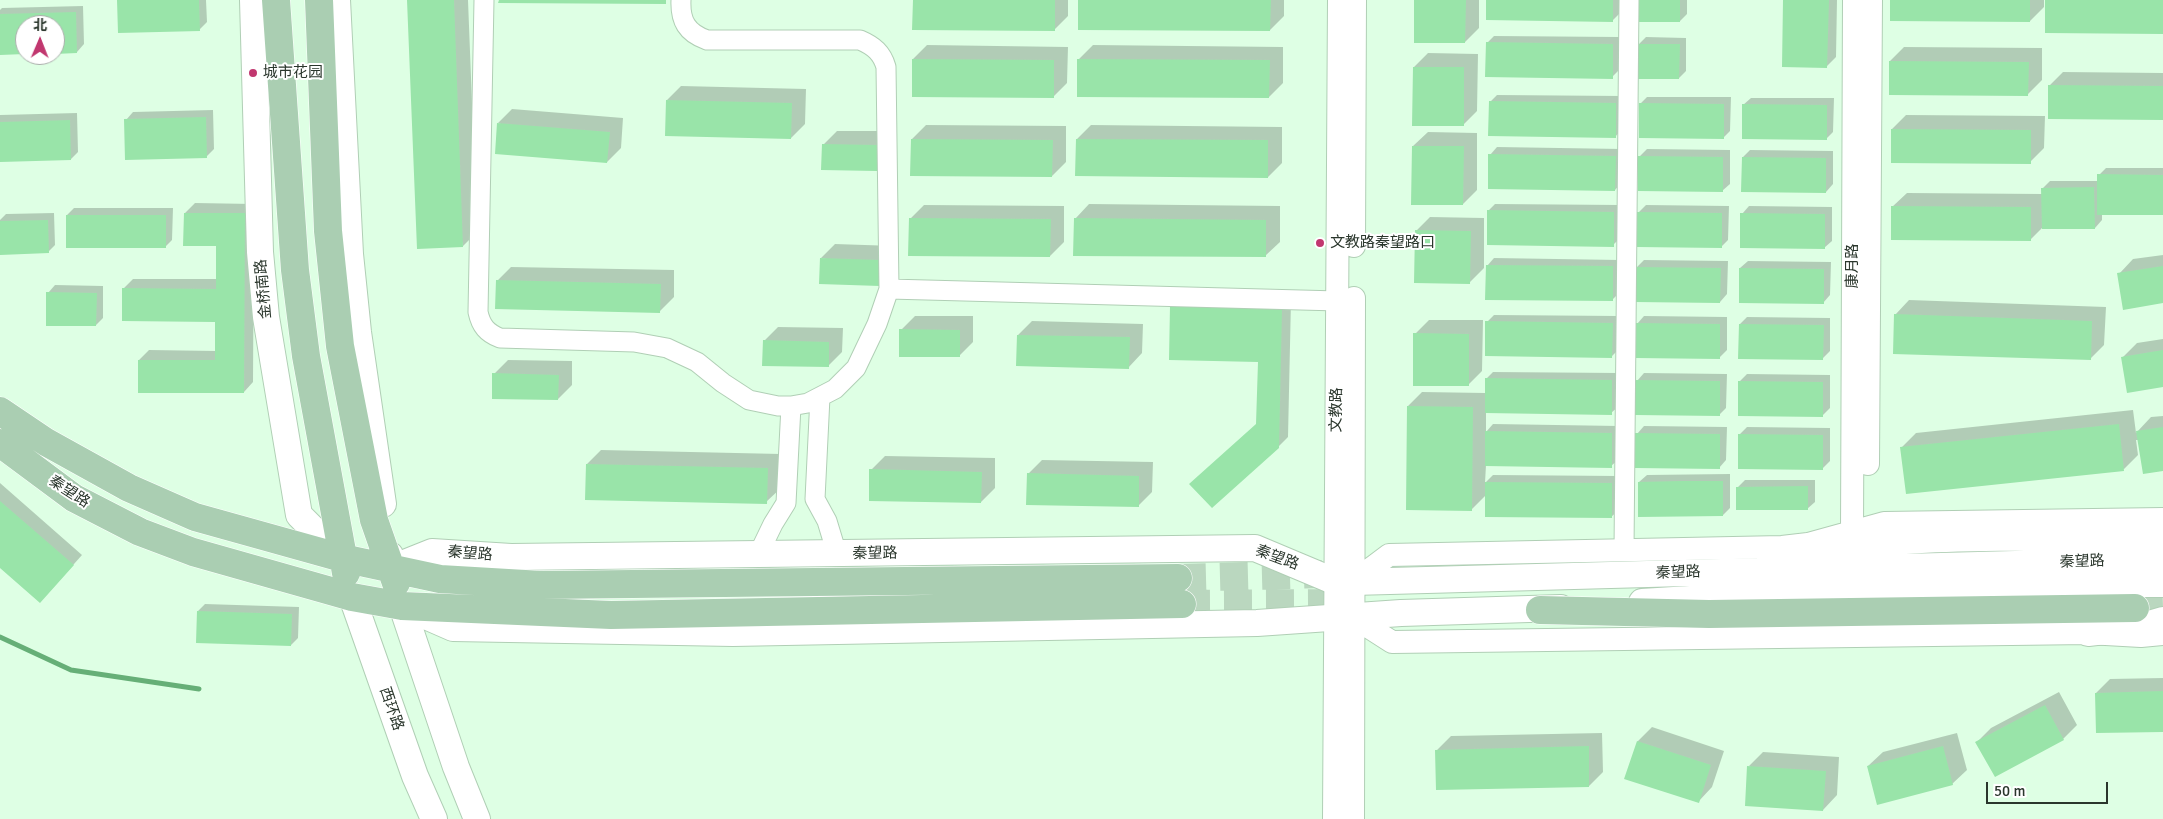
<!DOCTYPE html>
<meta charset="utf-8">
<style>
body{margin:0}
#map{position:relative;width:2163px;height:819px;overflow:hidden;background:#deffe4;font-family:Signika,"Noto Sans SC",sans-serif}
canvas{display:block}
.north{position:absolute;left:15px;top:15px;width:50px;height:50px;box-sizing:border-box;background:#fff;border:1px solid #aaafab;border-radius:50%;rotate:1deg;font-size:14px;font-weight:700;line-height:20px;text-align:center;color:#2a362c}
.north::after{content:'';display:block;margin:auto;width:18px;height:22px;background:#c1376f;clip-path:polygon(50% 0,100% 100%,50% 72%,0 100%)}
.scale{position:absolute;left:1986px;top:782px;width:122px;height:22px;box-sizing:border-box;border:2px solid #2a362c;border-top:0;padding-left:6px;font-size:15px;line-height:18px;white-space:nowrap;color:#2a362c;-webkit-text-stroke:4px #fff;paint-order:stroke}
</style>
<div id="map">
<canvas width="2163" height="819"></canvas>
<div class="north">北</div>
<div class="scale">50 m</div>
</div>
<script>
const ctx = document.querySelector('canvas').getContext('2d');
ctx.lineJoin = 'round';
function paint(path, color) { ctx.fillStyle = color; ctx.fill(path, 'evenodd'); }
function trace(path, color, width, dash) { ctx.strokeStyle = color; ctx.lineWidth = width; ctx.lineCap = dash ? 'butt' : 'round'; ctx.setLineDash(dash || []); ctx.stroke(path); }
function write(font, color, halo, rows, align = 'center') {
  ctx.font = font + ' Signika,"Noto Sans SC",sans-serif'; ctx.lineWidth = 4; ctx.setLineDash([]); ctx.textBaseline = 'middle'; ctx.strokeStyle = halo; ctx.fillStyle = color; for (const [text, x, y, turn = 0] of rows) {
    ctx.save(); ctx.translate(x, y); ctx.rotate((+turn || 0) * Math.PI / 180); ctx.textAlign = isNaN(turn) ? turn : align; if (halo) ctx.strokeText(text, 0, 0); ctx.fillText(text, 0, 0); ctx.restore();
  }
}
paint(new Path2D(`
 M119 0H206L207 22 200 29Z
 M409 0H468L477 232 463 246Z
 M914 0H1068V16L1054 30Z
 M1079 0H1284V16L1270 30Z
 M1415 0H1479V28L1465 42Z
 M1487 0H1620V13L1613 20Z
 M1639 0H1687V14L1680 21Z
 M1785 0H1837L1836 57 1826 67Z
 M1892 0H2044V7L2030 21Z
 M83 6 84 44 77 52H55V25H25V53L0 54V10L2 8Z
 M1494 36 1620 37 1619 70 1612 77 1487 43Z
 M1646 37 1686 38V71L1679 78 1639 44Z
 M927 45 1068 47 1067 83 1053 97 913 59Z
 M1093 45 1283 47V83L1269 97 1078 60Z
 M1904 47 2042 48V80L2028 94 1890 61Z
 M1428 53 1478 54 1477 111 1463 125 1414 67Z
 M2063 72 2163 73V119L2049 86Z
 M681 86 806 89 805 124 791 138 667 100Z
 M1497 95 1623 96 1622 129 1615 137 1490 102Z
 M1647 97H1731L1730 131 1723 138 1640 104Z
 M1751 98H1834L1833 132 1826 139 1743 105Z
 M512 109 623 118 621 148 607 162 498 123Z
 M213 110 214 149 207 156 126 120 133 112Z
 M77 113 78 152 71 159 0 161V115Z
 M1906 115 2045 116 2044 148 2030 162 1892 129Z
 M926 125 1066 126V162L1052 176 912 139Z
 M1091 125 1282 127V163L1268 177 1077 139Z
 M837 131H891V156L877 170 823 145Z
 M1428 132 1477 133V190L1463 204 1413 146Z
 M1497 147 1622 149V182L1615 190 1490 155Z
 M1647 149 1730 150V184L1722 191 1640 156Z
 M1750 150 1833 151V184L1826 192 1743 157Z
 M2106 168H2163V214L2102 213V220L2095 228H2042L2030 240 1892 207 1907 193 2043 194 2042 189 2050 181H2099V175Z
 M195 203 254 204 253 382 244 392 139 360 149 350 217 351V320L124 288 133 279H217V245L185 213Z
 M1089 204 1280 206V242L1265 256 1075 219Z
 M1495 204 1621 205 1620 238 1613 245 1488 211Z
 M924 205 1064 206V242L1050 256 910 219Z
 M1646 205 1729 206 1728 240 1721 247 1638 213Z
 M1749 206 1832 207V241L1824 248 1742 214Z
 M74 208H173L172 240 165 247 67 215Z
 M54 213 55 245 48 252 0 253V220L6 214Z
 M1430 217 1484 218V268L1470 282 1416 231Z
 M835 244 895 246 894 271 821 258Z
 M2163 255V302L2119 274 2133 259Z
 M1494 258 1620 260 1619 293 1612 300 1487 266Z
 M1644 260 1728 261 1727 294 1720 302 1637 267Z
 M1748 261 1831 262 1830 295 1823 303 1740 268Z
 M511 267 674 270V297L660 311 497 281Z
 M55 285 103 286V318L96 325 48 293Z
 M1181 297 1291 300 1288 437 1278 447 1257 424 1259 361 1171 307Z
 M1909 300 2106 307 2104 345 2090 359 1895 315Z
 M1494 315 1619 316V349L1612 356 1487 322Z
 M915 316H973V342L959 356 901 330Z
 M1644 316 1727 317V350L1719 358 1637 324Z
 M1747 317 1830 318V351L1823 358 1740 324Z
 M1429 320H1483L1482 371 1468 385 1415 334Z
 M1032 321 1143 324 1142 353 1128 368 1018 335Z
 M778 327 843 328 842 352 828 366 764 341Z
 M2163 339V386L2123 357 2137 343Z
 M508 360 572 361V385L558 399 494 374Z
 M1493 372 1619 373V406L1611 413 1486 412V432L1493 424 1619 426V459L1611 466 1486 465 1485 483 1493 475 1619 476V510L1611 517 1486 495 1471 510 1408 406 1422 392 1486 393V379Z
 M1644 373 1727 374 1726 408 1719 415 1637 381Z
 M1747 374 1830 375V408L1822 416 1740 381Z
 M2133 410 2136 433 2151 417 2163 416V470L2138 440H2136L2138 455 2124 469 1902 447 1916 433Z
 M1644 426 1727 427 1726 460 1719 468 1637 434Z
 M1747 427 1830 428V461L1822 469 1740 434Z
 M601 450 781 454V488L766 502 587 464Z
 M885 456 995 458V488L981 502 871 470Z
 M1042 460 1153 462 1152 492 1138 506 1028 474Z
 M1730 474V508L1723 515 1639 482 1647 475Z
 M1745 480H1815V502L1807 509 1738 487Z
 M0 483 82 555 50 591 0 566Z
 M205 604 299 607 298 638 291 645 198 611Z
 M2163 678V730L2096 693 2110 679Z
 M2059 692 2077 725 2063 739 1977 742 1991 728Z
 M1652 727 1724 751 1712 787 1698 802 1626 778 1638 741Z
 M1602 733 1603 772 1589 786 1436 751 1451 736Z
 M1957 733 1967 770 1952 784 1868 766 1883 752Z
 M1763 752 1839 757 1837 795 1823 810 1749 766Z`), '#0003');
trace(new Path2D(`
 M0 637 71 670 199 689`), '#66af77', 5);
paint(new Path2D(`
 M117 0H199L200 31 118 33Z
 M407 0H454L463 247 417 249Z
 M499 0H666V4L498 3Z
 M913 0H1055V31L912 30Z
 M1078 0H1271L1270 31 1078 30Z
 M1414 0H1466L1465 43H1414Z
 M1486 0H1613V22L1486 20Z
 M1638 0H1680V22H1638Z
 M1783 0H1829L1827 68 1782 67Z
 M1890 0H2030V22L1890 21Z
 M2045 0H2163V34L2045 33Z
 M76 12 77 53 55 54V25H25V54L0 55V14Z
 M1486 42 1613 44V79L1485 77Z
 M1637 44H1680L1679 79H1637Z
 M912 59 1054 60V98L912 97Z
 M1077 59 1270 60 1269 98 1077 97Z
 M1889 61 2029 62 2028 96 1889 95Z
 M1413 67H1464V126H1412Z
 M2048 85 2163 86V120L2048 119Z
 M666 100 792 103 791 139 665 136Z
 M1489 101 1616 103V138L1488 136Z
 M1639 103 1724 104V139L1639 138Z
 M1742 104 1827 105V140L1742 139Z
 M206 117 207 158 125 160 124 119Z
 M70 120 71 160 0 162V122Z
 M497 123 610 132 607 163 495 154Z
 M1891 129 2031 130V164L1891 163Z
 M911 139 1053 140 1052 177 910 176Z
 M1076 139 1268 140V178L1075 176Z
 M822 144 878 145 877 171 821 170Z
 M1412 146H1464L1463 205H1411Z
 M1488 154 1616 156 1615 191 1488 189Z
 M1638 156 1723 157V192L1638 191Z
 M1742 157 1826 158V193L1741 192Z
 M2097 174 2163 175V215H2097Z
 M2094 187 2095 229H2042L2041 188Z
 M1891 206 2031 207V241L1891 240Z
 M1487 210 1614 212V247L1487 245Z
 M1637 212 1722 213V248L1637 247Z
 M184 213H245L244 393H138V360H215V322L122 321V288L216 289V246H183Z
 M1740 213 1825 214V249L1740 248Z
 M66 215H166V248H66Z
 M909 218 1051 219 1050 257 908 256Z
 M1074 218 1266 220V257L1073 256Z
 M48 220 49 253 0 255V221Z
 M1415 230 1471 231 1470 284 1414 283Z
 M820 258 881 260 880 286 819 284Z
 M1486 265 1613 266V301L1485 300Z
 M2163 266V303L2123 310 2117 273Z
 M1636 267 1721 268 1720 303 1635 302Z
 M1739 268 1824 269V304L1739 303Z
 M496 280 661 284 660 313 495 309Z
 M46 292 97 293 96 326H46Z
 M1170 306 1282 309 1279 448 1212 508 1189 484 1256 424 1258 362 1169 360Z
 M1894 314 2092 321 2091 360 1893 354Z
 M1485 321 1613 323 1612 358 1485 356Z
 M1636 323 1720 324V359L1635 358Z
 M1739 324 1824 325 1823 360 1738 359Z
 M899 329 960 330V357H899Z
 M1413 333 1469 334V386H1413Z
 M1017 335 1130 337 1129 369 1016 366Z
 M763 340 829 342V367L762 366Z
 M2163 350V387L2127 393 2121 357Z
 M492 373 559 375 558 400 492 399Z
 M1485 378 1612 380V415L1485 413Z
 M1635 380 1720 381V416L1635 415Z
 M1738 381 1823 382V417L1738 416Z
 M1407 406 1473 407 1472 511 1406 510Z
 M2119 424 2124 471 1906 494 1900 447Z
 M2163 427V471L2143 474 2136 431Z
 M1485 431 1612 433V468L1485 466Z
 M1635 433 1720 434V469L1635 468Z
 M1738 434 1823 435V470L1738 469Z
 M586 464 768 468 767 504 585 500Z
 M869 469 982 472 981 503 869 501Z
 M1027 473 1139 476V507L1026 505Z
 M1681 481H1723V516L1638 517V482Z
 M1485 482 1612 483V518L1485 517Z
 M1808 486V510H1736V487Z
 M0 501 74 565 40 603 0 568Z
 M197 611 292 614 291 646 196 643Z
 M2163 691V732L2096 733 2095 693Z
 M2045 705 2064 740 1995 777 1975 742Z
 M1637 741 1711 765 1699 803 1624 779Z
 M1589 746V787L1436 790 1435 750Z
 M1943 746 1953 785 1877 805 1867 766Z
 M1747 766 1826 771 1823 811 1745 806Z`), '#99e4a9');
trace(new Path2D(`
 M1178 578 1322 574
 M1182 604 1360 603
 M2135 608 2163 607`), '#bad7bf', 28, [28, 14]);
const minor = new Path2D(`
 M484 0 478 312C481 326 487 333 500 338L634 342 667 348 697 362 723 383 749 400 778 406H791L808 403 835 389 856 368 877 324 889 289 886 67C882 53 874 46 860 40H707C687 33 680 21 681 0
 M889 289 1338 301
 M820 397 815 499 827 521 837 554
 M1624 550 1629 0
 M758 555 773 524 786 503 791 406`);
const tertiary = new Path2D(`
 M1354 246 1355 0
 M1868 464 1871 0
 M1852 532 1854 0
 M1353 582 1389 555 1782 547 1808 544 1884 523 2163 519
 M1353 617 1392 642 2088 633 2141 636 2163 634
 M1334 819 1339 0
 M1353 819 1354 298`);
const secondary = new Path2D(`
 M253 0 260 252 266 317 299 515 342 558
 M337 0 350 254 358 332 383 504
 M390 555 392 568 432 552 511 557 1255 548 1336 582H1353L2163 560
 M1770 558C1899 532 2032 538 2163 538
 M352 597 415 776 434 819
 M1642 602 1755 595 2103 584H2163
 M402 606 456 767 477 819
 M405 607 453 628 733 633 1257 623 1401 613 1561 608
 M2088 633 2139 627 2163 620`);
const primary = new Path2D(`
 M276 0 295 270 306 356 346 573
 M319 0 328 231 340 346 374 520 396 583
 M0 411 46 442 129 488 195 517 342 558 440 579 542 585 1178 578
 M0 443 74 498 140 532 193 552 352 597 402 606 611 615 1182 604
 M1540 610 1709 614 2135 608`);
trace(minor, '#b0cfb5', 21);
trace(tertiary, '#b0cfb5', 24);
trace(secondary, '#b0cfb5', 28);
trace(primary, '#fff', 29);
trace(minor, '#fff', 19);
trace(tertiary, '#fff', 22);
trace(secondary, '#fff', 26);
trace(primary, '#aaceb2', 28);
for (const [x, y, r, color] of [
 [253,73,5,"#c1376f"],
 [1320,243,5,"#c1376f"]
]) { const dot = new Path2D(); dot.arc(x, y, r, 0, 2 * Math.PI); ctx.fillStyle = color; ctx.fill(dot); trace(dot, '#fff', 2); }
write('15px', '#2a362c', '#fff', [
 ["城市花园",263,73],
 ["文教路秦望路口",1330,243]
], 'left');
write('15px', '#2a362c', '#fff', [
 ["康月路",1853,266,-90],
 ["金桥南路",264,289,-95],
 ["文教路",1337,410,-89],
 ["秦望路",69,492,33],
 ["秦望路",470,554,4],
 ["秦望路",875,554,-1],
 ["秦望路",1277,558,20],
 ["秦望路",2082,562,-2],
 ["秦望路",1678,573,-2],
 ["西环路",391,709,71]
]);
</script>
